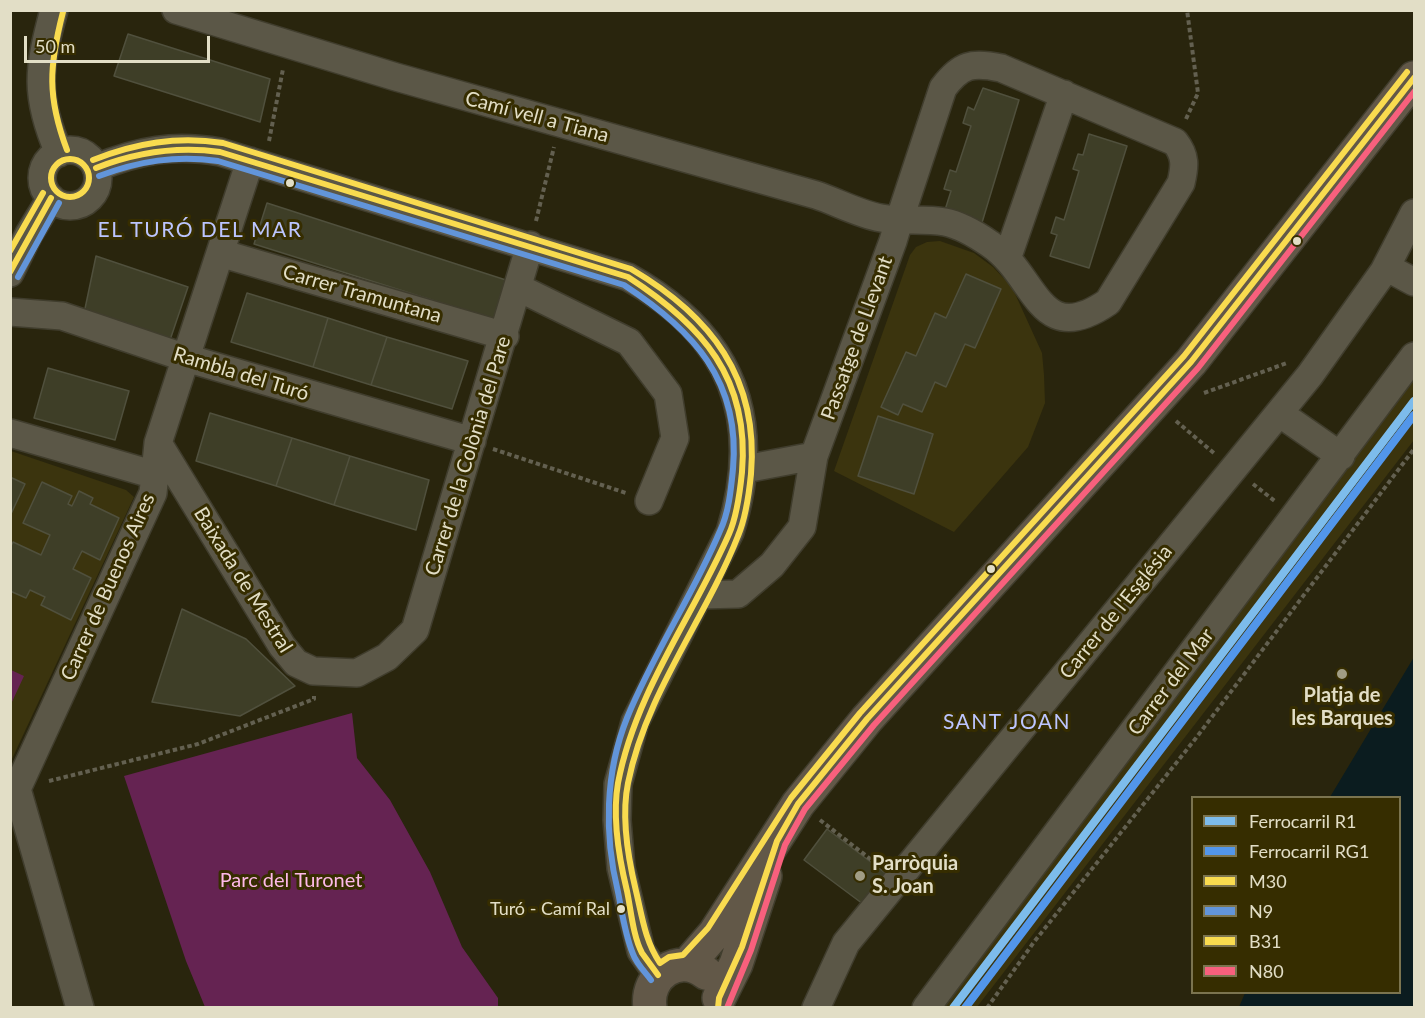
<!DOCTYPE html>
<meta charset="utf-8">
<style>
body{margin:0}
#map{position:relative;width:1425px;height:1018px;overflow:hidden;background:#29250d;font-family:Lato,sans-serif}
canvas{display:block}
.frame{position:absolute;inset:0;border:12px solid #e2dec6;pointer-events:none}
.legend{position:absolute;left:1191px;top:796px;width:210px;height:198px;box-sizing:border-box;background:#362d00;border:2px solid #7b744f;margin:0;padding:8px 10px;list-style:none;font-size:18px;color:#e2dec6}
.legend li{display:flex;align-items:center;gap:12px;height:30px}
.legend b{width:30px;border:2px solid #7b744f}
.scale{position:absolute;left:24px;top:36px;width:186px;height:27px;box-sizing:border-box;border:3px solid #e2dec6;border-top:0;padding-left:8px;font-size:18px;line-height:21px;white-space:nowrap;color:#e2dec6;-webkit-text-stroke:4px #362d00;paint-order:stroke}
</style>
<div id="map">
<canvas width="1425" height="1018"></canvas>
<div class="frame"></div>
<ul class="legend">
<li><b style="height:8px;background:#7dbcec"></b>Ferrocarril R1</li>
<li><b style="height:8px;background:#5296ea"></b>Ferrocarril RG1</li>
<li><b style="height:8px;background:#f9db4f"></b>M30</li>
<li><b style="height:8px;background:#6295da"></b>N9</li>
<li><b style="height:8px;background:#f9db4f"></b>B31</li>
<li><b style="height:8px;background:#f8607d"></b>N80</li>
</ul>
<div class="scale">50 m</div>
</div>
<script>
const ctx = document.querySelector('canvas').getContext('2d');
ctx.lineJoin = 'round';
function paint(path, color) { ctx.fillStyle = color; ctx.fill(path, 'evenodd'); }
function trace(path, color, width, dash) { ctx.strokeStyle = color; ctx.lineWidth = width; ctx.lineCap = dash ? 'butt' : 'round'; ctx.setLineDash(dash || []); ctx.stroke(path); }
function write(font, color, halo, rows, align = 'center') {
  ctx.font = font + ' Lato,sans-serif'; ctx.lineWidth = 6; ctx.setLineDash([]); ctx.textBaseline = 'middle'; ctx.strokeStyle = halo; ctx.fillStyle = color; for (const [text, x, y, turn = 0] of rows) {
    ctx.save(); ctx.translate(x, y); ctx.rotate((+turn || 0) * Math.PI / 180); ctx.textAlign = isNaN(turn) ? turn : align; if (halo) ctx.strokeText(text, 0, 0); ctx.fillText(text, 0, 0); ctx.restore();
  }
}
paint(new Path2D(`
 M940 241 974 253 993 267 1012 287 1042 353 1044 375 1045 403 1028 447 954 532 834 471 910 255 916 247 927 242Z
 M1414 376V440L977 1007 936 1008Z
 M11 451 126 490 134 497 11 761Z`), '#3b340e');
paint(new Path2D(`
 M11 670 24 676 11 704Z
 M352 713 357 758 390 800 430 872 462 947 498 998V1007H205L186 961 124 776Z`), '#652352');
paint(new Path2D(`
 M1414 657V1007H1239L1245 993 1400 992V798L1330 797Z`), '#0b1c1f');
const building = new Path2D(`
 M128 34 270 79 260 122 114 76Z
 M983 88 1019 100 981 226 944 213 951 191 944 189 950 170 956 172 971 126 963 123 968 107 974 110Z
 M1089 134 1127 146 1089 268 1050 256 1057 235 1051 233 1056 217 1064 220 1079 171 1073 169 1078 154 1083 155Z
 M267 203 509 281 495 320 254 244Z
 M96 256 188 287 169 343 82 323Z
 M966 274 1001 289 975 348 965 344 946 387 935 382 922 412 903 404 898 415 881 407 906 352 916 356 935 313 946 318Z
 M247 293 328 318 313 367 231 342Z
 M328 318 387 337 371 385 313 367Z
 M387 337 468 361 452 409 371 385Z
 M48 368 129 391 115 440 34 418Z
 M210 413 292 438 276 486 196 461Z
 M878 416 933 434 914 494 858 476Z
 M292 438 350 456 334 505 276 486Z
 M350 456 429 480 416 530 334 505Z
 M10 477 25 484 10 516Z
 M42 482 72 496 68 504 72 506 79 491 93 498 90 504 119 518 100 560 82 551 73 569 91 578 71 620 41 605 45 597 30 590 26 598 10 591V548L13 542 41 555 50 535 23 523Z
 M182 609 246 639 295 686 240 716 152 702Z
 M827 829 896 881 871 910 804 860Z`);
paint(building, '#3e3e27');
trace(building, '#50503d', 1.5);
const street = new Path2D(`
 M54 10C38 69 34 95 59 153
 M176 10 396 77 816 195C837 202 859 214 881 218 902 222 924 218 945 222 960 225 977 235 990 244 1037 275 1038 350 1108 302L1181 183C1185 166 1186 156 1175 142L1001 68C972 62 961 64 943 88L899 221 893 241 814 456 745 469
 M42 178a28 28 0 1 1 56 0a28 28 0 1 1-56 0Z
 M96 168C139 150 174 144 220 152L628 277C732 335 765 419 730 532L635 722 618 784 617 820 621 868 641 951 658 975
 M220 253 505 336
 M1008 256 1064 94
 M1386 267 1414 282
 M10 273 29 234 51 198
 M519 288 629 342 668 394 675 438 649 501
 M10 312 62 316 186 358 472 441
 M1279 413 1341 456
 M10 433 155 475
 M158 443 282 646 296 663 313 671 357 673 387 657 415 630 530 245
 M700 595 738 594 772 565 802 527 814 456
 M80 1008 17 789 153 493 158 443 250 161
 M816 1008 846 943 1310 375 1384 271 1414 213
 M926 1008 1414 356`);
const primary = new Path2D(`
 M688 964 715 933 798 804 867 719 1191 362 1414 78
 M719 998 736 964 765 876
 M650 1008C645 975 679 952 706 973`);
trace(street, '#403d2d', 30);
trace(primary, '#403d2d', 36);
trace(new Path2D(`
 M1186 119 1198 93 1187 10
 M269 141 283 69
 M536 221 554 147
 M1204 393 1287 363
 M1176 421 1215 454
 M493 449 626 493
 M1253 484 1276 502
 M49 781 198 744 314 699V696
 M820 820 878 865
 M987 1008 1034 942 1196 738 1414 449`), '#636050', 4, [4.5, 3]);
trace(street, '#5b5747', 27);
trace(primary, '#625848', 33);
trace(new Path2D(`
 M96 168C137 152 176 146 220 152L628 277C702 325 750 378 742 472 740 492 737 516 729 534 693 616 635 693 618 783 612 817 619 858 627 891 631 910 633 936 642 953 647 960 653 968 658 975
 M10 272 51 198
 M718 1008 719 998 742 947 777 841 798 804 867 719 1191 362 1414 78`), '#f9db4f', 6);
trace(new Path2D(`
 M99 176C139 161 176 155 218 161L624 285C693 330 741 381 733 469 731 489 729 512 720 531 693 595 653 654 627 718 605 773 604 835 618 892 622 912 625 935 633 954 636 963 645 972 651 980
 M18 277 59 203`), '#6295da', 6);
trace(new Path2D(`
 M63 12C49 66 47 97 67 150
 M51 178a19 19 0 1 1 38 0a19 19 0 1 1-38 0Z
 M93 160C136 143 177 136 223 143L631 269C711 316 759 378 751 474 749 494 746 517 738 536 705 620 646 693 628 783 621 817 628 858 636 891 642 916 645 941 660 963L669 957 683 955 708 928 791 798 860 713 1184 356 1407 72
 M10 251 43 193`), '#f9db4f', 6);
trace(new Path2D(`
 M727 1008 751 950 785 845 805 809 874 725 1198 368 1414 92`), '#f8607d', 6);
trace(new Path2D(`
 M953 1008 1414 401`), '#7dbcec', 8);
trace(new Path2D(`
 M965 1008 1414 415`), '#5296ea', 8);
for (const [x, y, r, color] of [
 [290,183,5,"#e2dec6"],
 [1297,241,5,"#e2dec6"],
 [991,569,5,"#e2dec6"],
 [1342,674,6,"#a19d85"],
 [860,876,6,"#a19d85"],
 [621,909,5,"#e2dec6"]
]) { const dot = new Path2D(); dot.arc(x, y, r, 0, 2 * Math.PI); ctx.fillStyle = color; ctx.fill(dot); trace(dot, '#362d00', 2); }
write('18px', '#e2dec6', '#362d00', [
 ["Turó - Camí Ral",610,909]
], 'right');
write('20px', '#e2dec6', '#362d00', [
 ["Camí vell a Tiana",537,117,15],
 ["Carrer Tramuntana",362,294,16],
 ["Passatge de Llevant",857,338,-70],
 ["Rambla del Turó",241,374,17],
 ["Carrer de la Colònia del Pare",468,456,-73],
 ["Baixada de Mestral",243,580,58],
 ["Carrer de Buenos Aires",108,587,-66],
 ["Carrer de l'Església",1116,612,-51],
 ["Carrer del Mar",1171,682,-53]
]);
write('bold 20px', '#e2dec6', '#362d00', [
 ["Platja de",1342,696],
 ["les Barques",1342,719],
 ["Parròquia",872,864,"left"],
 ["S. Joan",872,887,"left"]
]);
write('20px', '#feb9e9', '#362d00', [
 ["Parc del Turonet",291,881]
]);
ctx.letterSpacing = '1.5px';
write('21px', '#bcc5fe', '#362d00', [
 ["EL TURÓ DEL MAR",200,230],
 ["SANT JOAN",1007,722]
]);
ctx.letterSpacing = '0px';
</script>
